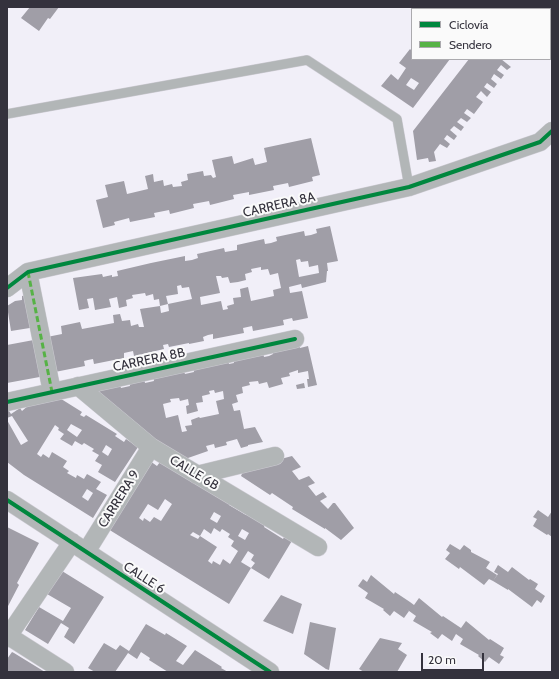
<!DOCTYPE html>
<meta charset="utf-8">
<style>
body{margin:0}
#map{position:relative;width:559px;height:679px;overflow:hidden;background:#f1eff8;font-family:Cabin,sans-serif}
canvas{display:block}
.frame{position:absolute;inset:0;border:8px solid #34323d;pointer-events:none}
.legend{position:absolute;left:411px;top:8px;width:140px;height:52px;box-sizing:border-box;background:#fafafa;border:1px solid #abaaae;margin:0;padding:5px 7px;list-style:none;font-size:12px;color:#34323d}
.legend li{display:flex;align-items:center;gap:8px;height:20px}
.legend b{width:20px;border:1px solid #abaaae}
.scale{position:absolute;left:421px;top:653px;width:63px;height:18px;box-sizing:border-box;border:2px solid #34323d;border-top:0;padding-left:5px;font-size:12px;line-height:14px;white-space:nowrap;color:#34323d;-webkit-text-stroke:3px #fafafa;paint-order:stroke}
</style>
<div id="map">
<canvas width="559" height="679"></canvas>
<div class="frame"></div>
<ul class="legend">
<li><b style="height:5px;background:#00873e"></b>Ciclovía</li>
<li><b style="height:5px;background:#56b246"></b>Sendero</li>
</ul>
<div class="scale">20 m</div>
</div>
<script>
const ctx = document.querySelector('canvas').getContext('2d');
ctx.lineJoin = 'round';
function paint(path, color) { ctx.fillStyle = color; ctx.fill(path, 'evenodd'); }
function trace(path, color, width, dash) { ctx.strokeStyle = color; ctx.lineWidth = width; ctx.lineCap = dash ? 'butt' : 'round'; ctx.setLineDash(dash || []); ctx.stroke(path); }
function write(font, color, halo, rows, align = 'center') {
  ctx.font = font + ' Cabin,sans-serif'; ctx.lineWidth = 4; ctx.setLineDash([]); ctx.textBaseline = 'middle'; ctx.strokeStyle = halo; ctx.fillStyle = color; for (const [text, x, y, turn = 0] of rows) {
    ctx.save(); ctx.translate(x, y); ctx.rotate((+turn || 0) * Math.PI / 180); ctx.textAlign = isNaN(turn) ? turn : align; if (halo) ctx.strokeText(text, 0, 0); ctx.fillText(text, 0, 0); ctx.restore();
  }
}
paint(new Path2D(`
 M30 7H59L50 19 48 18 39 31 21 18Z
 M467 7H493L491 9H465Z
 M410 49 412 51V59H450L413 108 381 86 391 74 398 80 406 68 399 63ZM411 78 419 83 414 90 406 85Z
 M469 59H501L511 67 507 70 501 65 497 70 504 75 501 79 494 74 491 79 497 84 494 88 487 83 484 87 491 92 487 97 481 91 476 97 483 102 474 114 467 109 464 113 471 118 467 122 461 118 457 122 464 127 461 131 454 126 450 130 457 136 454 140 447 135 444 139 450 144 447 148 440 144 434 152 436 161 429 162 428 158 417 160 413 131Z
 M311 138 320 175 312 177 313 181 289 187 288 183 273 186 274 190 249 195V192L233 195 234 199 210 205 209 201 193 204 194 208 170 214 169 210 154 213 155 217 130 222 129 218 114 222 115 225 103 228 96 200 108 197 105 185 124 181 127 194 148 189 145 176 153 174 154 182 163 180 164 186 172 184 173 187 182 186 181 182 188 180 187 174 203 171 204 176 211 175 213 178 216 177 212 160 232 156 234 164 253 158 255 165 267 162 264 148Z
 M330 226 338 261 327 263 328 271H327L326 282 302 288 301 284 289 287 290 293 302 291 308 318 293 321 292 318 283 320 284 325 253 331 252 326 243 328 244 333 213 339V334L208 335 203 337 204 341 189 344V343L169 347 168 344 163 345 164 349 134 356 133 351 124 353V358L94 364 93 359 88 360 84 361 85 366 50 373 42 338 62 334 61 326 80 322 82 329 114 323 113 315 120 314 122 321 130 320 131 326 138 324 139 327H144L140 309 160 306 159 299 154 300 153 294 146 296 145 293 132 295 133 298 126 300 127 306 119 308 117 297 109 299 111 307 95 310 93 298 87 299 89 308 79 310 73 278 102 274 103 277 112 275V277L118 276 117 271 151 263 185 256V261L192 260 198 258 197 254 224 248 225 252 237 250V245L264 239 265 244 271 243 277 241 276 237 304 231 305 236 311 235 317 233 316 229ZM300 259 301 262 308 261 309 267 318 265 319 273 299 277 296 260ZM261 267V270L268 269 270 275 278 273 281 288 273 290 274 296 251 301 248 287 240 289 241 297 233 298 234 304 227 306 228 309 223 310 221 301 201 305 200 297 220 293 216 276H221L222 278 228 277 230 283 238 282 246 280 245 274 252 272 251 269ZM181 285 182 288 189 287 192 299 168 304 169 311 161 313 160 306 168 304 166 296 178 294 177 286Z
 M31 294 36 327 11 331 7 306 15 301 22 300V296Z
 M39 339 45 376 7 383V345Z
 M299 344 300 348 308 346 317 385 308 387 307 379H309L308 371 298 373V370L289 373 290 376 281 378 283 384 269 388 267 382 259 384 258 381 249 382 250 385 242 387 243 393 236 395 238 402 232 404 234 411 240 410 244 429 255 427 263 442 248 445V446L241 448 237 439 226 442 227 445 215 448 214 444 206 446 208 451 188 458 189 461H185L141 429 139 425H138L93 392 118 379 121 388 130 386 129 381 144 378 145 383 154 381 153 376 183 369 185 374 194 372 193 367 228 360 229 364 234 363 233 359 263 352 264 357 269 356 273 354 272 350ZM214 390 215 393 223 391 224 399 216 401 219 414 200 418 199 417 191 420 192 425 185 426 187 431 182 432 178 415 166 418 163 404 171 402 170 399 179 398 180 401 188 399 189 405 186 406 187 414 198 411 196 403 203 402 202 396 210 394 209 391Z
 M304 383 305 388 297 389 296 385Z
 M58 397 82 412 80 415 84 417 86 415 117 434 115 436 124 442 126 439 138 447 115 482 98 472 102 465 95 461 99 455 92 451 94 449 84 443 82 445 75 441 72 446 60 439 64 434 58 430 59 428 55 425 37 454 41 457 43 454 49 458 52 452 67 461 63 467 69 471 67 473 76 478 77 475 84 479 87 474 101 482 96 489 107 495 93 518 24 475 7 462V420L21 445 28 441 12 416 7 418V408L11 414 20 408 22 411 30 404ZM71 424 82 430 77 437 67 430ZM106 445 112 449 108 456 102 452ZM87 489 93 493 88 501 82 497Z
 M292 456 301 467 292 471 299 480 309 476 315 483 308 486 316 496 323 492 327 497 320 501 328 509 333 503H335L354 528 341 540 325 528V529L292 509 293 507 272 493 270 495 241 476 244 469Z
 M150 461 157 466 160 462 222 500 224 496 232 501 229 505 246 515 248 512 266 523 264 527 283 539 285 535 293 539 269 579 251 568 255 563 251 560 254 555 248 551 241 562 251 568 229 604 108 529ZM165 499 172 504 161 521 154 517 150 522 144 518 143 521 139 518 148 504 158 510ZM214 512 221 516 217 523 210 519ZM214 528 220 532 222 529 230 534 228 537 234 541 231 546 238 551 230 564 223 559 220 565 213 561 212 564 208 561 217 547 200 536 198 539 190 535 193 532 200 536 204 529 211 534ZM242 529 249 533 245 540 238 536Z
 M538 510 548 517 552 511V537L548 534 547 535 533 526 537 519 533 517Z
 M7 527 39 543 17 583 19 585 7 608Z
 M450 544 460 550 464 545 471 550V552L490 562 486 568 497 575 493 581 489 579 484 585 460 567 459 569 445 559 450 553 446 550Z
 M498 565 508 572 512 567 529 580 530 579 538 584 535 589 545 596 541 603 537 600 532 607 508 589V590L493 581 498 574 494 572Z
 M62 571 104 597 74 644 64 637 69 628 61 623 48 644 25 630 39 607 63 621 71 608 47 594Z
 M371 575 394 594 395 592 410 602 408 606 410 602 414 605 419 598 442 617 443 616 461 628 466 621 489 640 490 639 504 648 500 655 504 657 499 664 489 657 485 662 478 656 479 655 460 644 463 639 456 634 452 641 442 634 438 639 430 633 432 632 413 621 416 616 405 608 409 611 404 618 394 611 390 616 383 610 384 609 365 598 368 593 358 586 363 579 367 582Z
 M281 595 302 604 293 634 263 621Z
 M310 622 336 628 329 670 326 669 304 654Z
 M146 624 165 635 166 633 187 646 176 661 183 665 195 650 222 667 221 668 228 672H168L149 660 150 658 141 652 137 659 128 653 115 672H95L88 668 104 643 116 650 120 645 129 651Z
 M380 638 402 643 398 649 407 655 397 672H364L359 669Z
 M12 652 14 653 45 672H7V659Z`), '#a09ea7');
const lane = new Path2D(`
 M7 114 307 60 397 119 409 187`);
const street = new Path2D(`
 M523 7 525 9
 M550 30 552 32
 M28 272 52 392
 M7 288 28 272 409 187 540 142 552 131
 M78 386 151 447 318 547
 M7 402 295 339
 M197 475 275 456
 M7 500 270 672
 M86 552 151 447
 M7 635 65 672
 M7 638 72 542`);
trace(lane, '#cccad2', 10);
trace(street, '#cccad2', 19);
trace(lane, '#b2b6b7', 9);
trace(street, '#b2b6b7', 18);
trace(new Path2D(`
 M28 272 52 392`), '#56b246', 3, [6, 3]);
trace(new Path2D(`
 M7 288 28 272 409 187 540 142 552 131
 M7 402 295 339
 M7 500 270 672`), '#00873e', 4);
write('13px', '#34323d', '#fafafa', [
 ["CARRERA 8A",279,205,-13],
 ["CARRERA 8B",149,360,-12],
 ["CALLE 6B",194,473,31],
 ["CARRERA 9",119,499,-58],
 ["CALLE 6",144,578,33]
]);
</script>
